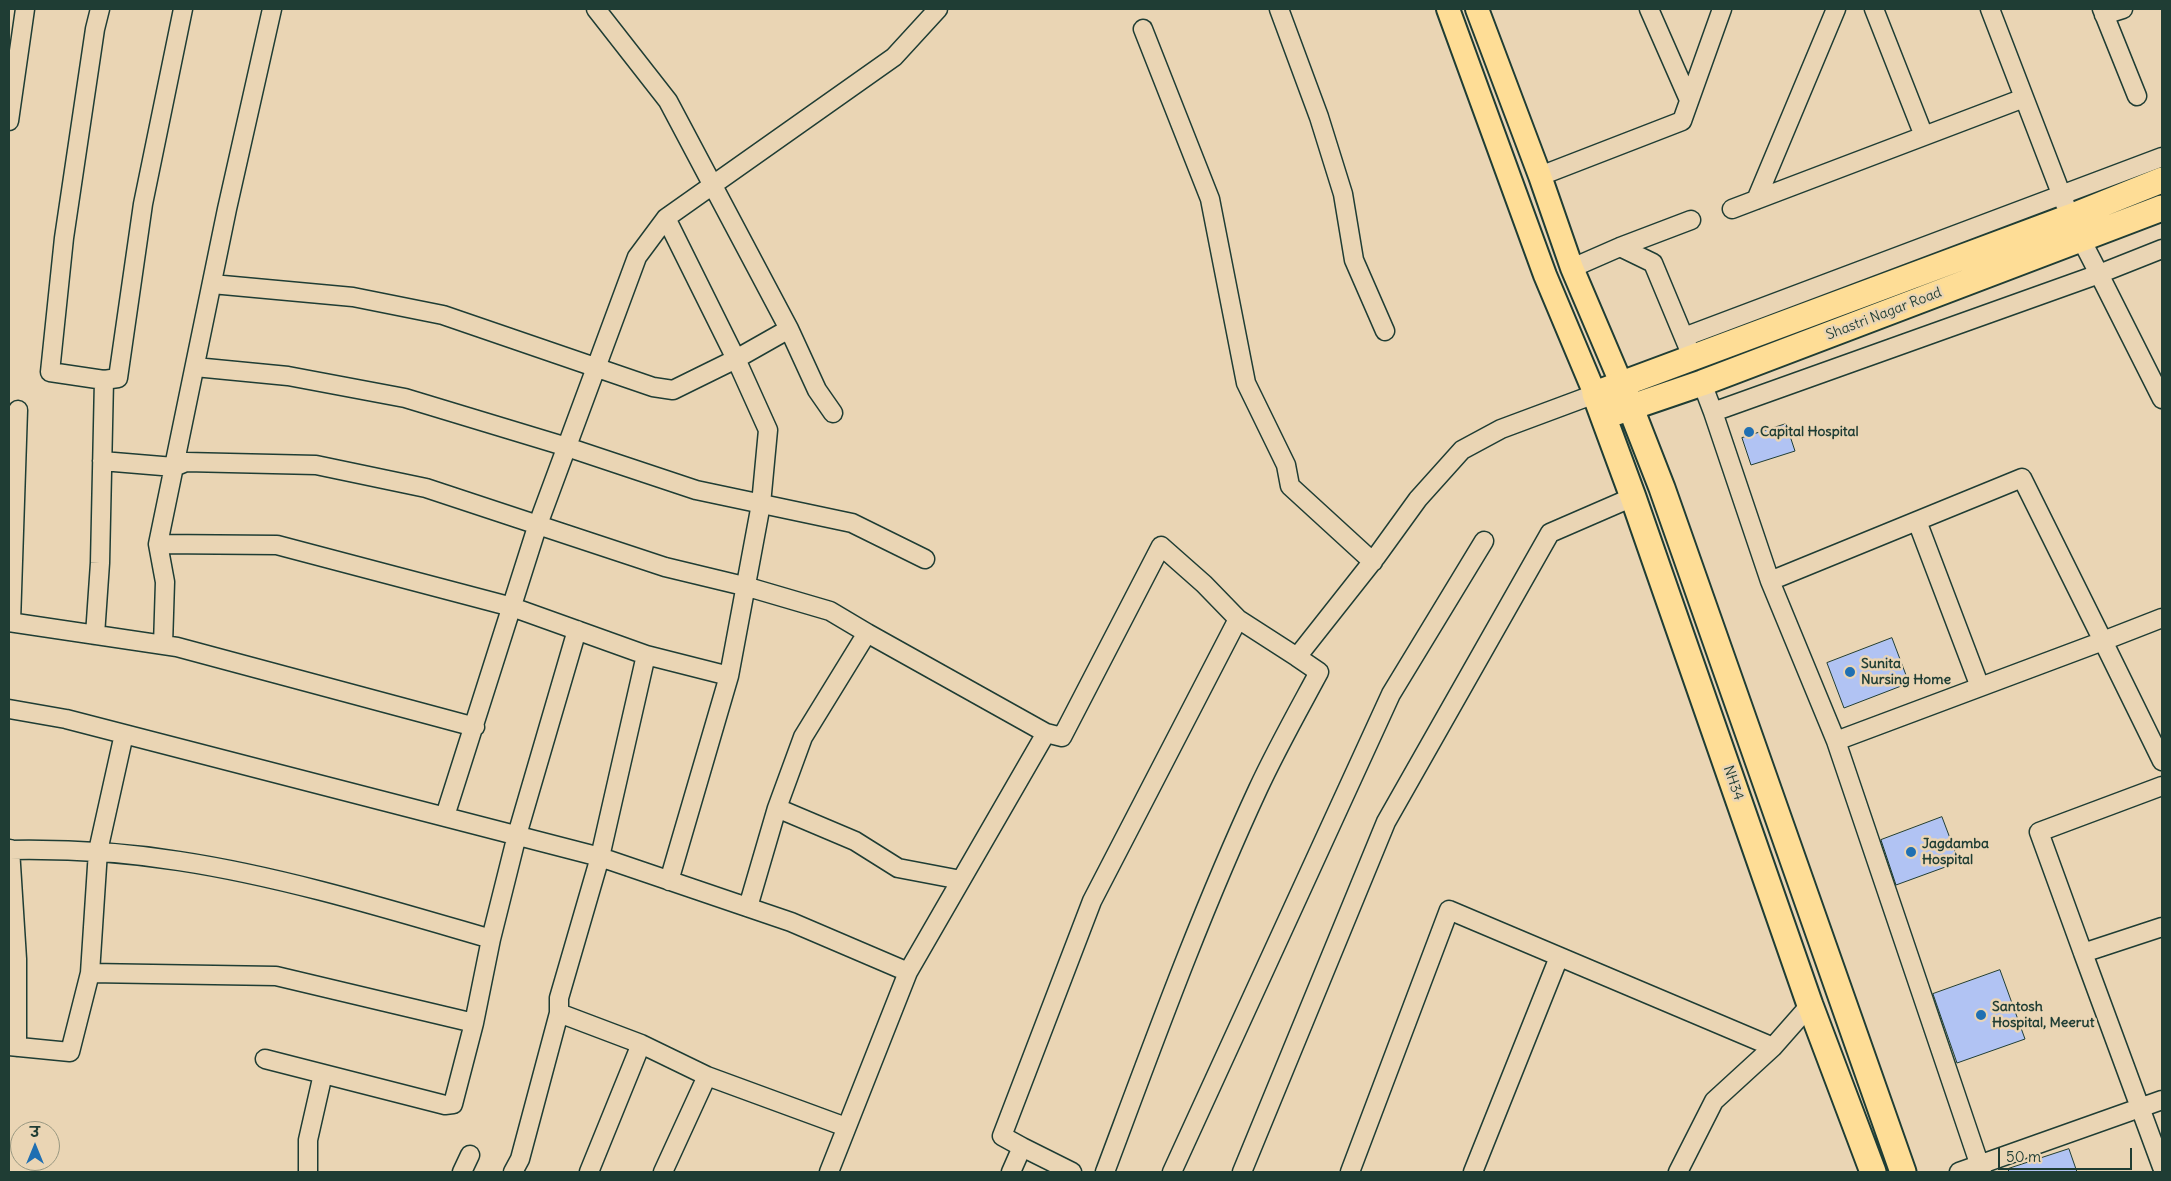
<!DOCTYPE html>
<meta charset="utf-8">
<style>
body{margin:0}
#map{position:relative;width:2171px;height:1181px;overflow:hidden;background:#ead5b4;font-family:Delius,"Playpen Sans Deva",sans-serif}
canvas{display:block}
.frame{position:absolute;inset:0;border:10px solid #1f3d34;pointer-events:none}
.north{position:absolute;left:10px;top:1121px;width:50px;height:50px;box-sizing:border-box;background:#ead5b4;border:1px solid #999881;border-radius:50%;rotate:0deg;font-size:14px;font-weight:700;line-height:20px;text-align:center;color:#1f3d34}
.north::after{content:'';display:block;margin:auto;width:18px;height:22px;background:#1f6fb2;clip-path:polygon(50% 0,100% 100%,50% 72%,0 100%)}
.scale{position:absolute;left:1998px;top:1148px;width:134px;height:22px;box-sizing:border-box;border:2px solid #1f3d34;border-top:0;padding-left:6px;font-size:15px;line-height:18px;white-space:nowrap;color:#1f3d34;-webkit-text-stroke:4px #ead5b4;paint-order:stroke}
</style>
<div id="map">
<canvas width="2171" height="1181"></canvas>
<div class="frame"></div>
<div class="north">उ</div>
<div class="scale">50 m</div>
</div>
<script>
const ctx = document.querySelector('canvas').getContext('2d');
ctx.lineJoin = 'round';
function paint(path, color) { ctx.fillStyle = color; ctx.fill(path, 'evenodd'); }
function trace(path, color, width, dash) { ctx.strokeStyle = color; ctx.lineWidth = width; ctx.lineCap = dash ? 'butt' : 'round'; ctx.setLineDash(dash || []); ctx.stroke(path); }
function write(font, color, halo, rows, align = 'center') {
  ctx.font = font + ' Delius,sans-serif'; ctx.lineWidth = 5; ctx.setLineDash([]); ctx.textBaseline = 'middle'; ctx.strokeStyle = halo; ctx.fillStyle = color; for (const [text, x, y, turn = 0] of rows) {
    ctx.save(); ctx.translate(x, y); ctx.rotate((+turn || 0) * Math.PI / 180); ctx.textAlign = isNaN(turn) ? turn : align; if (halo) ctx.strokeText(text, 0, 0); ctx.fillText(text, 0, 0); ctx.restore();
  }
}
const building = new Path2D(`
 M1786 424 1795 451 1751 465 1742 438Z
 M1892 638 1909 683 1844 708 1827 663Z
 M1942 817 1959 862 1896 885 1881 840Z
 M2000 970 2025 1039 1957 1063 1933 994Z
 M2069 1149 2077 1172H2009L2008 1169Z`);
paint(building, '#b1c3f3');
trace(building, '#1f3d34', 1);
const minor = new Path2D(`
 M100 9 95 29 64 238 50 372 104 380
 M596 9 668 101 789 329 817 390 833 413
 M1279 9 1319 117 1343 194 1354 260 1385 331
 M1649 9 1689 100
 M1874 9 1924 136
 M1990 9 2065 204
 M2102 9 2137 96
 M2104 15 2123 9
 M1143 29 1210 199 1246 383 1286 465 1290 486 1373 562
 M9 121 25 9
 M1540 176 1682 121 1722 9
 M1756 200 1836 9
 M1732 209 2024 98
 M666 218 736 359 768 430 761 504 729 676 669 881
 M1620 247 1653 263 1688 347
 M2162 249 2099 274 2162 399
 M1572 268 1620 247 1691 220
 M212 284 353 297 443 315 653 387 673 390 736 359 789 329
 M1684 337 2162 157
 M195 367 288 376 405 398 567 447 696 490 852 523 925 559
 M1702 383 1713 412
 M102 461 174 467 186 462 316 465 426 488 665 567 748 587 830 611 867 633 803 737 777 808 748 907
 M1917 521 1980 687
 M158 544 277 545 512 607 646 655 729 676
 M1770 581 2022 478 2103 641 1836 741
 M2162 618 2103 641 2162 761
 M9 622 177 647 475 727
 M11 622 18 410
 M867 633 1046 733 1062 737 1161 546 1204 584 1238 619 1297 657 1376 557 1418 499 1462 450 1501 429 1595 394
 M95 635 100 563 104 380 118 378 143 204 183 9
 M163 645 165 582 158 544 227 209 272 9
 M9 709 66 719 600 857 791 922 908 972
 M777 808 855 841 898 868 961 880
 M445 816 537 527 637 257 666 218 894 57 938 9
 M10 849 17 959V1047
 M9 850C66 849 122 852 179 861 284 877 388 909 491 939
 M2162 927 2083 953 2162 1167
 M2083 953 2039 832 2162 786
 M90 973 276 976 474 1023
 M559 1013 641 1044 707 1076 846 1127
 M9 1046 70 1052 90 973 98 851 124 734
 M265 1059 445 1105 453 1104 474 1023 491 939 517 835 577 630
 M1022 1147 1002 1136 1092 901 1238 619
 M308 1172V1140L323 1074
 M462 1172 470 1155
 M513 1172 520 1159 559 1013V998L600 857 646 655
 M589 1172 641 1044
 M663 1172 707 1076
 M829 1172 908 972 1046 733
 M1011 1172 1022 1147 1072 1172
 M1105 1172C1153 1044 1200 914 1258 789 1276 750 1298 711 1319 672L1297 657
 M1172 1172 1391 694 1484 541
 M1242 1172 1386 822 1550 533 1633 497
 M1350 1172 1449 910 1773 1047
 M1473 1172 1559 957
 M1678 1172 1714 1101 1773 1047 1810 1005
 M1959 1172 2162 1100
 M1982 1172 1836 741 1770 581 1713 412 2099 274 2081 239`);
const major = new Path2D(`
 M1448 9 1545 275 1595 394
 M1477 9 1540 176 1572 268 1621 383`);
const highway = new Path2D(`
 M1621 383 1662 488 1903 1172
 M1614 413 1702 383 2162 208
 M1873 1172 1810 1005 1633 497 1595 394 2070 217 2162 180`);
trace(minor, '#1f3d34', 21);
trace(major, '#1f3d34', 26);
trace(highway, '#1f3d34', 29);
trace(minor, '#ead5b4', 18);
trace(major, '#fedd96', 22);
trace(highway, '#fedd96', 25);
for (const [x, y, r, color] of [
 [1749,432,6,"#1f6fb2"],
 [1850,672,6,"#1f6fb2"],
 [1911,852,6,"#1f6fb2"],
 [1981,1015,6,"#1f6fb2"]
]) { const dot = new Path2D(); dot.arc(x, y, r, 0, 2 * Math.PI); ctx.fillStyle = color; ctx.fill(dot); trace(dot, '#ead5b4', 2); }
write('14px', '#1f3d34', '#ead5b4', [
 ["Shastri Nagar Road",1884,314,-21],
 ["NH34",1733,783,71]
]);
write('bold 14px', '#1f3d34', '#ead5b4', [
 ["Capital Hospital",1760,432],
 ["Sunita",1861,664],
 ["Nursing Home",1861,680],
 ["Jagdamba",1922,844],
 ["Hospital",1922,860],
 ["Santosh",1992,1007],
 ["Hospital, Meerut",1992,1023]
], 'left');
</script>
